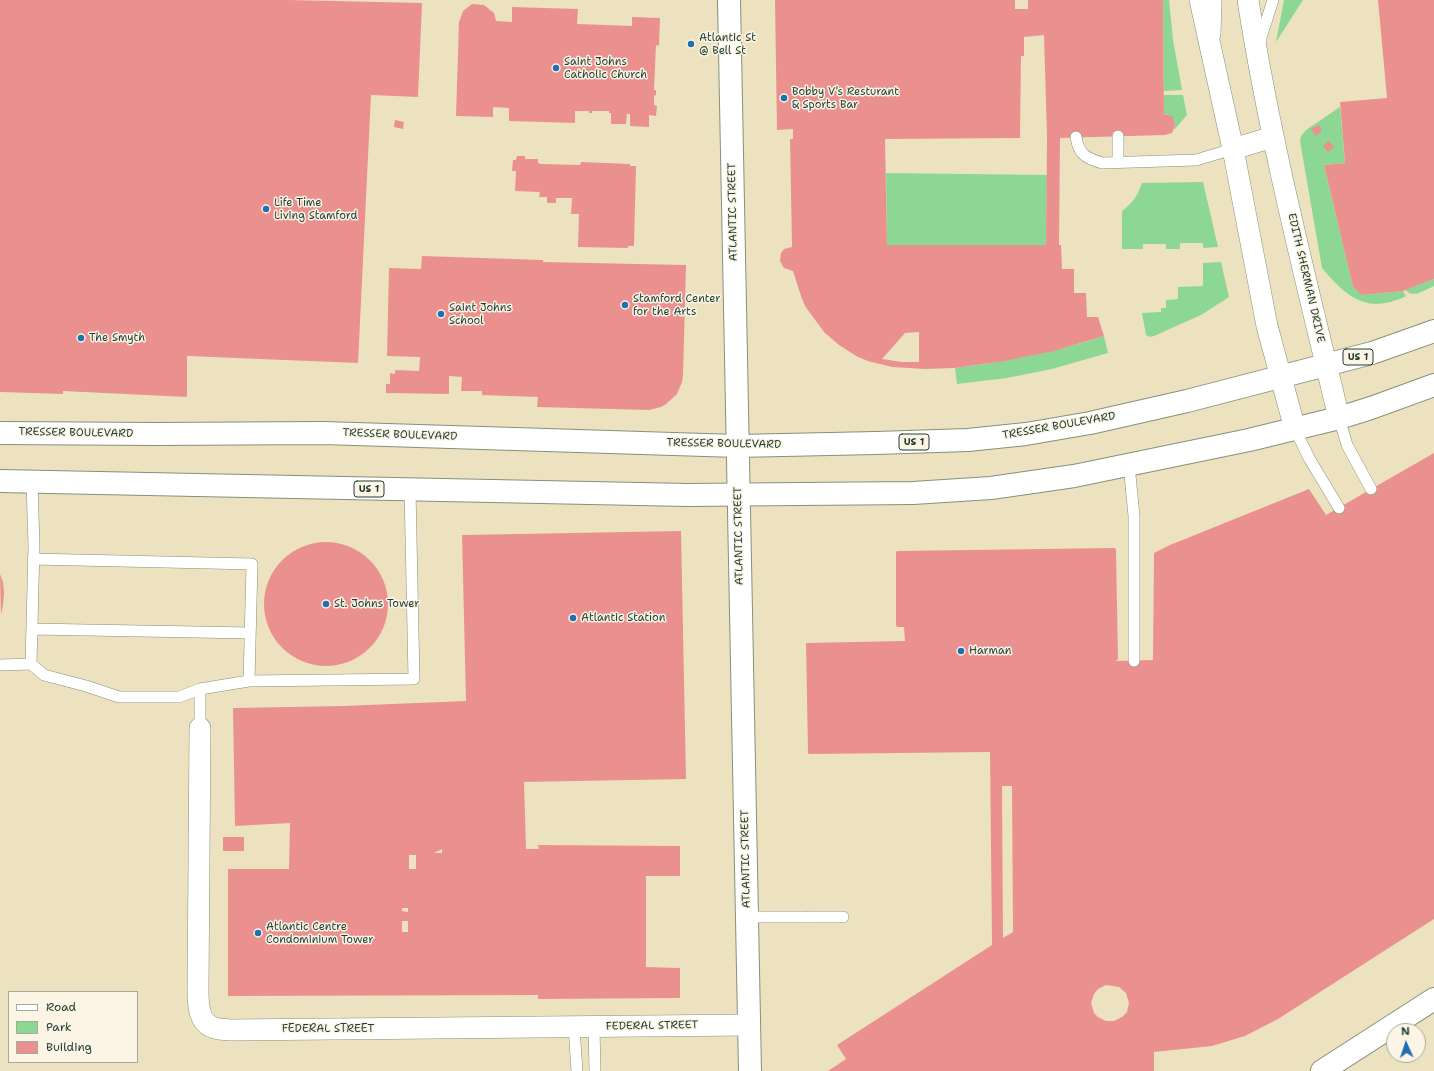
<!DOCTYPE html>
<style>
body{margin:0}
#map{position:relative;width:1434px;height:1071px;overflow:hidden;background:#ede2c0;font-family:"Shantell Sans",sans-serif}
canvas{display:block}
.legend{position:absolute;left:8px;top:991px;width:130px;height:72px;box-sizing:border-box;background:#fcf5e5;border:1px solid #a4ab9e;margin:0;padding:5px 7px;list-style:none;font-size:12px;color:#1f3d34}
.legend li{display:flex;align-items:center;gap:8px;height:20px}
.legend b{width:20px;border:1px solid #a4ab9e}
.north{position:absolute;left:1386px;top:1023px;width:40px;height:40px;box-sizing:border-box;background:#fcf5e5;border:1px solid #a4ab9e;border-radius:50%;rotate:357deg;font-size:11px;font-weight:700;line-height:16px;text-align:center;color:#1f3d34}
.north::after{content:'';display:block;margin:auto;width:14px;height:18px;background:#1f6fb2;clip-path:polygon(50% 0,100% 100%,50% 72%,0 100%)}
</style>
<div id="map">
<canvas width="1434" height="1071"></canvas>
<ul class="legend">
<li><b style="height:5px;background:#fff"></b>Road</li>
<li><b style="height:11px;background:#8cd794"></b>Park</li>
<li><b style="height:11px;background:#ea918f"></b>Building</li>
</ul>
<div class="north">N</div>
</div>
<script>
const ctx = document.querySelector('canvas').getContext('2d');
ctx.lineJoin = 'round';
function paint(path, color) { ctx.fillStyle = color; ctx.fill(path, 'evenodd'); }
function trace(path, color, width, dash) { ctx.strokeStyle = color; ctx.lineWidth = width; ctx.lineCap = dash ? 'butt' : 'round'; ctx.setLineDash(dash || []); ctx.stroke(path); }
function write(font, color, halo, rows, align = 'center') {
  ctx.font = font + ' "Shantell Sans",sans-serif'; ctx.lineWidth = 3; ctx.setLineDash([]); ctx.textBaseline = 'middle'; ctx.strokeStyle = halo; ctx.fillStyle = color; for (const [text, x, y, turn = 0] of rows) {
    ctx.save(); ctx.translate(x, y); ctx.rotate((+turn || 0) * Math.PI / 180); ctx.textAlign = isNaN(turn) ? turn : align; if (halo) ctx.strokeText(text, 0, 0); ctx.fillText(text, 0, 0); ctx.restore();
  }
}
paint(new Path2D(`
 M1163 0H1169L1173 40 1182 90 1164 91Z
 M1284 0H1303L1276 42Z
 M1164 95H1183L1187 115 1174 130C1176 121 1173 115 1164 114Z
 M1340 107 1345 163 1324 165 1353 287 1363 295 1403 291 1406 296C1368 315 1346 297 1322 268L1300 141 1301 136 1306 130Z
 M886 173 1047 175 1046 245H887Z
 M1203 182 1218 247 1203 248V243H1180V249H1166V244H1143V249H1122V211C1132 204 1138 195 1142 183Z
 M1221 262 1229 297 1201 315 1154 336 1150 337 1146 335 1142 313 1161 312V308H1166V300L1178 299V287L1203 286V263Z
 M1434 279V286C1424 290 1414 299 1405 290Z
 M1104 336 1108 353 1052 369 1007 378 957 384 955 368C1006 362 1055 352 1104 336Z`), '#8cd794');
paint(new Path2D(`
 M0 0H289L422 3 418 97 371 95 358 363 187 356V397L63 391V394L0 392Z
 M775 0H1015V9H1028V0H1163L1164 114 1172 116 1174 120 1175 125 1172 133 1165 135 1060 138 1059 245H1061L1062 269H1074V293H1086L1087 317H1098L1104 336 1054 351 1005 361 955 368 925 369 892 367 868 361 858 357 839 345 824 332 805 306 801 296 793 271 784 268 780 261 781 253 784 249 792 247 790 139H793V129L777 130ZM1044 35 1047 137 1046 245H887L885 139 1020 138 1021 56H1024V37ZM919 332V362H902L882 359 905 333Z
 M1378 0H1434V279L1403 291 1362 295 1353 287 1324 165 1345 163 1340 102 1387 98Z
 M472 4 484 5 494 13 496 21 512 22V7L578 9 577 24 632 26V17L660 18 659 46 656 45 654 90H656V95L654 96V105L657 106 656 116 649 115V127L630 126V114H627L626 124H611V113H609V111H592V113H589V111H575V123L509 121V108L493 107V117L456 116 459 22 463 11Z
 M395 120 404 122 403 129 394 127Z
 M1319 125 1322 131 1316 136 1311 129Z
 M1329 141 1334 147 1328 152 1323 146Z
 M517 156H525V159H538V163L541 164 580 165 581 162 630 164V166H636L634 246H628V248L578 247 579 214H571L572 198H556V203H547V197H539L540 192 515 191 516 171H512L513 160H516Z
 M422 256 543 260V262L686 265 683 376 682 382 677 394 666 404 661 407 649 410 537 407 538 397 482 395V391H461L462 377 449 376V394L386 393V384H390V373L395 374V370L419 371 420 357 387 356 389 268 421 269Z
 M1434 453V919L1278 1019 1245 1036 1212 1046 1154 1052V1071H828L846 1059 837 1045 992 945 990 752 809 754 808 753 806 643 905 641 904 627H897L896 625V552L897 551 1115 548 1116 550 1118 659 1116 661 1153 660 1154 553 1170 545 1309 489 1326 515ZM1002 786H1012L1013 932 1003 938ZM1106 985 1119 987 1126 993 1129 1003 1127 1012 1122 1017 1114 1021H1106L1098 1017 1094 1013 1091 1003 1094 994 1098 989Z
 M681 531 686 779 524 782 526 849H539L538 845 680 846V876H646V967L680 968V998L538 999V995L228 996V869H289L290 823 235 826 233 708 343 706 466 701 462 535ZM442 849V853H434ZM409 855H416V869H409ZM402 908H408V912L402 911ZM402 921H408V932H402Z
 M264 604a62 62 0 1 1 124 0a62 62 0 1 1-124 0Z
 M0 574 3 582 4 593 3 605 1 615Z
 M223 837H244V851H223Z`), '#ea918f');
const service = new Path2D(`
 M1215 35 1216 0
 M1259 44 1273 0
 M1118 136V162
 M1076 137C1079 155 1086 158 1102 163L1196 160 1233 149
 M1339 418 1347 445 1371 489
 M1295 429 1309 458 1339 508
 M1129 465 1134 516V661
 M32 482 34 547 31 664 44 675 86 686 119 697H179L200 689 249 681 414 679 410 489
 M33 559 252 564 249 681
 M32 629 250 633
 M0 665 31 664
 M200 689V728
 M747 917H806
 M809 917H843
 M574 1027 577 1071
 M594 1027 595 1071`);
const minor = new Path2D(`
 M1200 0 1233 149 1267 326 1295 429
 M1248 0C1270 141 1306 280 1339 418
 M1233 149 1273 137
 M200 728 198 991C198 1005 199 1024 215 1028 220 1030 226 1029 231 1030L749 1025`);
const secondary = new Path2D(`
 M729 0 750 1071
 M1322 1071 1434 999`);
const primary = new Path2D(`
 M0 433 156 434 323 433 737 446 876 443 968 440 1026 434 1090 423 1187 401 1372 353 1434 331
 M0 481 688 495 913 493 991 488 1074 476 1249 440 1339 418 1371 408 1434 385`);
trace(service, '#86907a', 12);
trace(minor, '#86907a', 22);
trace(secondary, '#86907a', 24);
trace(primary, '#86907a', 24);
trace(service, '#fff', 11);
trace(minor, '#fff', 21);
trace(secondary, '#fff', 22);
trace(primary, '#fff', 22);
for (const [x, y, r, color] of [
 [691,44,4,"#1f6fb2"],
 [556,68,4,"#1f6fb2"],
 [784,98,4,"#1f6fb2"],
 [266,209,4,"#1f6fb2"],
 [625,305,4,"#1f6fb2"],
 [441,314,4,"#1f6fb2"],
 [81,338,4,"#1f6fb2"],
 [326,604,4,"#1f6fb2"],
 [573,618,4,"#1f6fb2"],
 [961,651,4,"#1f6fb2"],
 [258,933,4,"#1f6fb2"]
]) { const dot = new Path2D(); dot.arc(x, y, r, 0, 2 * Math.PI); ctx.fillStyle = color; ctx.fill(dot); trace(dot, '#fcf5e5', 1.5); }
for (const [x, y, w] of [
 [1358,357,30],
 [914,442,30],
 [369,489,30]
]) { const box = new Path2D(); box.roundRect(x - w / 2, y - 8, w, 16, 3); ctx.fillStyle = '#fcf5e5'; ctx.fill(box); trace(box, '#1f3d34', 1); }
write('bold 10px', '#1f3d34', null, [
 ["US 1",1358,357],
 ["US 1",914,442],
 ["US 1",369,489]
]);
write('11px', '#1f3d34', '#fcf5e5', [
 ["Atlantic St",699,38],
 ["@ Bell St",699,51],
 ["Saint Johns",564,62],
 ["Catholic Church",564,75],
 ["Bobby V's Resturant",792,92],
 ["& Sports Bar",792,105],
 ["Life Time",274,203],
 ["Living Stamford",274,216],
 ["Stamford Center",633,299],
 ["for the Arts",633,312],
 ["Saint Johns",449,308],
 ["School",449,321],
 ["The Smyth",89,338],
 ["St. Johns Tower",334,604],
 ["Atlantic Station",581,618],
 ["Harman",969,651],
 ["Atlantic Centre",266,927],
 ["Condominium Tower",266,940]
], 'left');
write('11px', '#1f3d34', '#fcf5e5', [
 ["ATLANTIC STREET",733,212,-91],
 ["EDITH SHERMAN DRIVE",1306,278,77],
 ["TRESSER BOULEVARD",1059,426,-10],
 ["TRESSER BOULEVARD",76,433,1],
 ["TRESSER BOULEVARD",400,435,2],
 ["TRESSER BOULEVARD",724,444,1],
 ["ATLANTIC STREET",739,536,-91],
 ["ATLANTIC STREET",746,859,-91],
 ["FEDERAL STREET",652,1026,-1],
 ["FEDERAL STREET",328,1029]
]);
</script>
